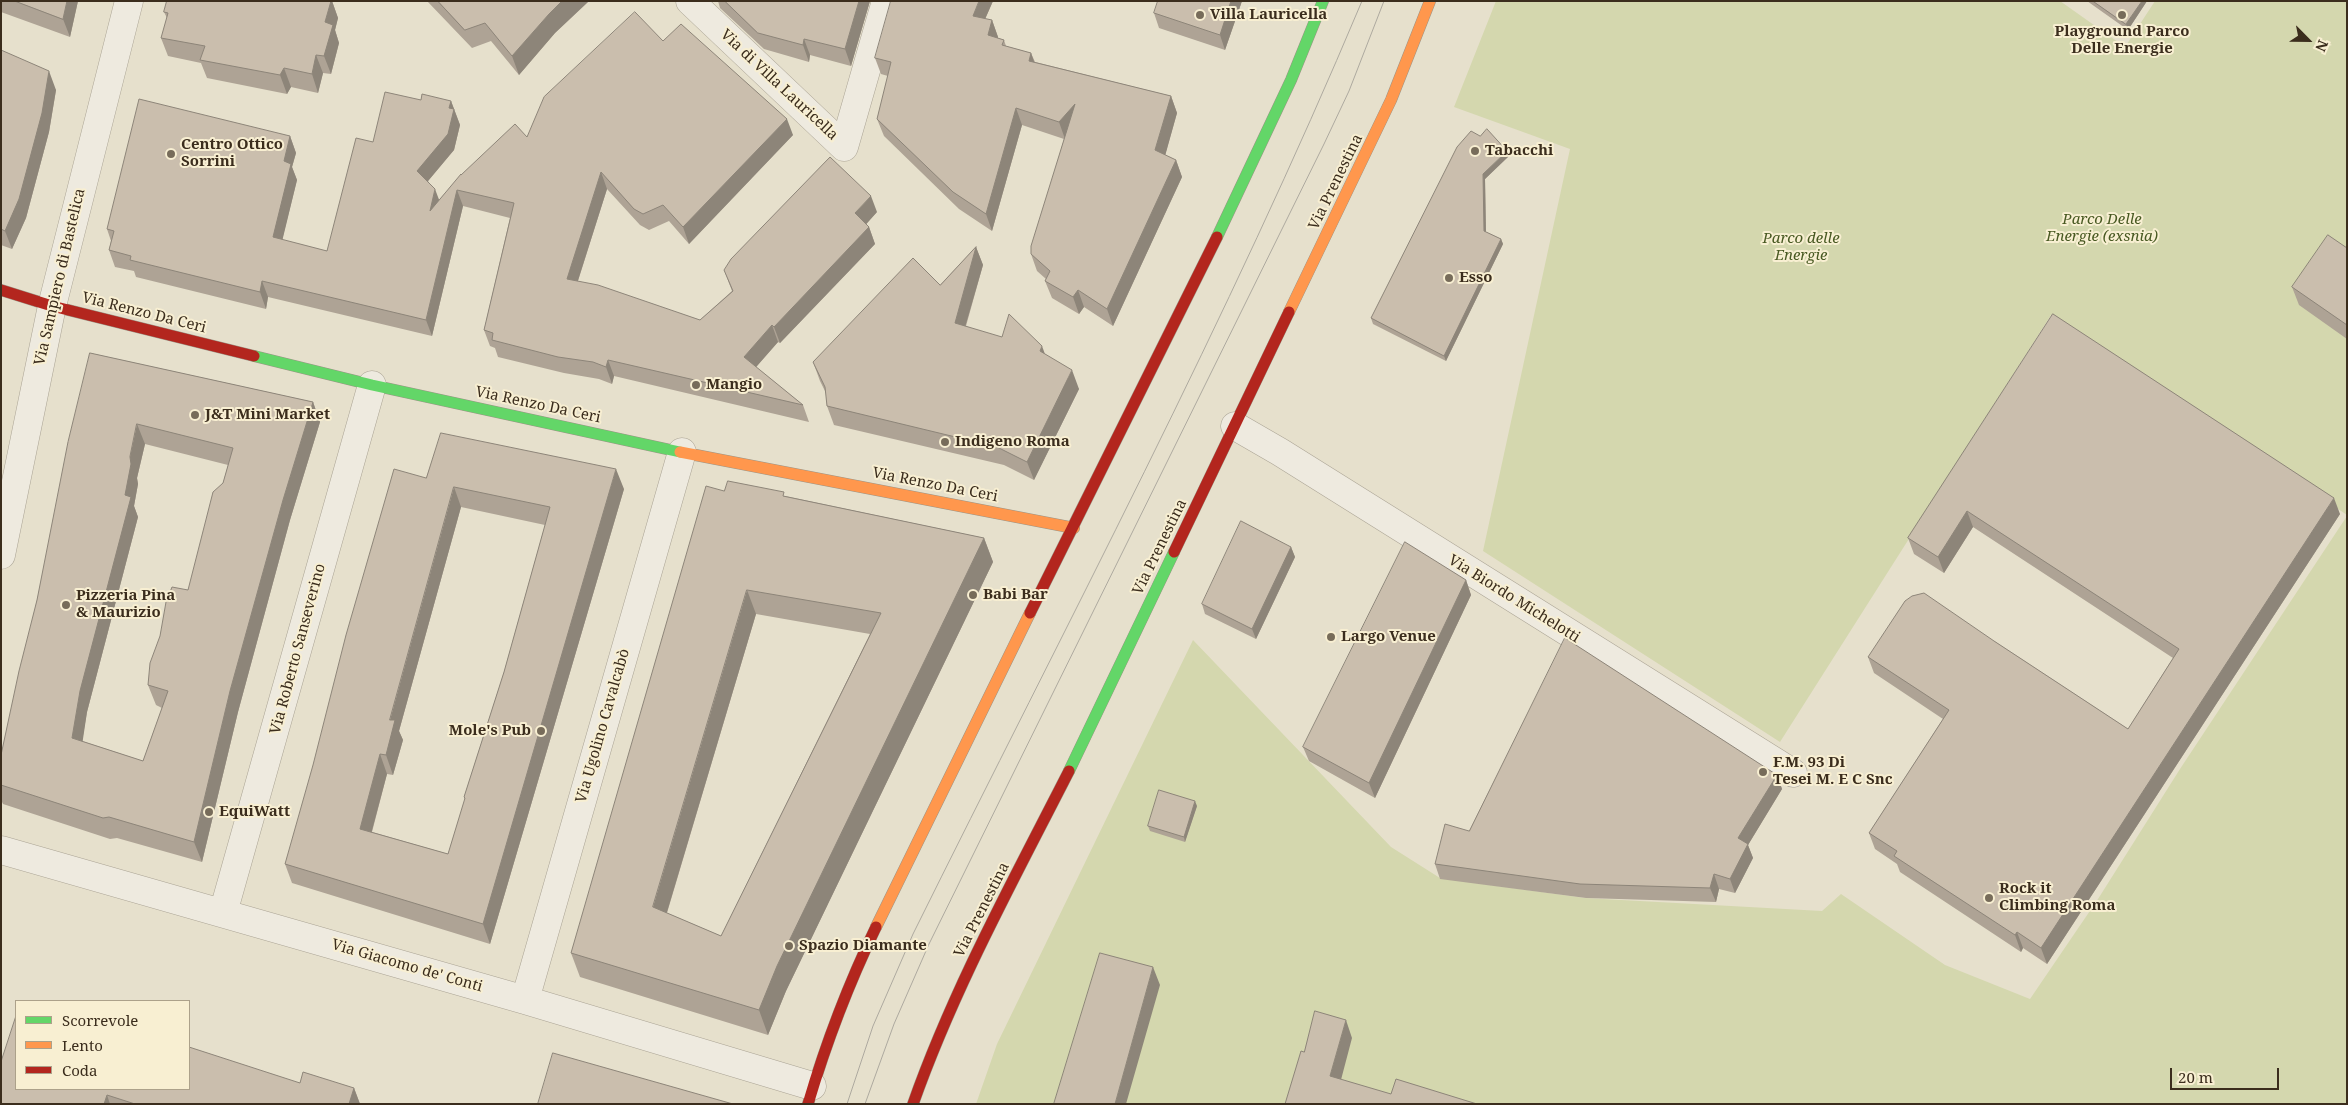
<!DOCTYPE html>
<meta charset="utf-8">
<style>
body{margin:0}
#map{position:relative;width:2348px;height:1105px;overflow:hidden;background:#e6e0cc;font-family:"Noto Serif",serif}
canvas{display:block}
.frame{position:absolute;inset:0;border:2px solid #3b2d1d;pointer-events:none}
.legend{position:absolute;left:15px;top:1000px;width:175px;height:90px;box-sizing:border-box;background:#f8efd2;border:1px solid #aca18a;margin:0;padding:6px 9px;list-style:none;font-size:15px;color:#3b2d1d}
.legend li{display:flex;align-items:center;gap:10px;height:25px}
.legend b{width:25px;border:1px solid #aca18a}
.north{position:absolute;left:2283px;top:15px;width:50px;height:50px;-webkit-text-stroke:4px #f8efd2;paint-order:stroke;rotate:113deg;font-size:14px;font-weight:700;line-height:20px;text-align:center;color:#3b2d1d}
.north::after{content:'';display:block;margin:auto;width:18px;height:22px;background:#3b2d1d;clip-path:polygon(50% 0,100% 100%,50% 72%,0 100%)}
.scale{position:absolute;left:2170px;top:1068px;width:109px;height:22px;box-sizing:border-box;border:2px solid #3b2d1d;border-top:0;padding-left:6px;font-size:15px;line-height:18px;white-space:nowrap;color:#3b2d1d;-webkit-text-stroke:4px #f8efd2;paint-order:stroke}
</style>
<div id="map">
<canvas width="2348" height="1105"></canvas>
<div class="frame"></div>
<ul class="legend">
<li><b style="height:6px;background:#63d668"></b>Scorrevole</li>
<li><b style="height:6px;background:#ff974d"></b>Lento</li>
<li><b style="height:6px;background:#b3261e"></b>Coda</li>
</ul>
<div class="north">N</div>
<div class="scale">20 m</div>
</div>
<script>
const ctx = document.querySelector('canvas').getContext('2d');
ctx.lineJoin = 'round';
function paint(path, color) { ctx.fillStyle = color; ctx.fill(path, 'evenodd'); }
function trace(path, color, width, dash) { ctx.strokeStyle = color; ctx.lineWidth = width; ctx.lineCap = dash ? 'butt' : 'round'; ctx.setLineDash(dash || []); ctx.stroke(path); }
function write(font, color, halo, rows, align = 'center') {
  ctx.font = font + ' "Noto Serif",serif'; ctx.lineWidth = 4; ctx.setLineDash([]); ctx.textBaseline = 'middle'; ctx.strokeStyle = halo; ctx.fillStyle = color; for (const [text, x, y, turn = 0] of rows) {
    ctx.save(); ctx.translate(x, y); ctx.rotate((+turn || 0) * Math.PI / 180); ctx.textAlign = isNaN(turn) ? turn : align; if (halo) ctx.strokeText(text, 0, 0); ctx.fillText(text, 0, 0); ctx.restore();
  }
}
paint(new Path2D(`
 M1496 1H2060L2125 47 2155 1H2347V515C2248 448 2148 384 2051 315L1780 742 1483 551 1570 149 1454 107Z
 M2347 516V1104H976L997 1044 1193 640 1391 847 1440 878 1585 898 1822 911 1841 894 1945 965 2030 999 2098 899 2180 769Z`), '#d4d7ae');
const street = new Path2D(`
 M690 1 844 147 886 1
 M1235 426 1280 452 1793 773
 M1 555 52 306 129 1
 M1 850 525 1000 812 1086
 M223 913 372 385
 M525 1000 682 452`);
const fast = new Path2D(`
 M1217 237 1291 80 1323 1
 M254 356 372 385 680 452
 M1069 771 1174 552`);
const slow = new Path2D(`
 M1289 312 1391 100 1430 1
 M680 452 1074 528
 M876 927 1030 613`);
const jam = new Path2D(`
 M1 290 52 306 254 356
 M1174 552 1289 312
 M1030 613 1217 237
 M808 1104C826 1043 848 985 876 927
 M913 1104C954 988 1013 881 1069 771`);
trace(street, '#aba495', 29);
trace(fast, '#9b9486', 12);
trace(slow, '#9b9486', 12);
trace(jam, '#9b9486', 12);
trace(street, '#eeeadf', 28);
trace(fast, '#63d668', 11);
trace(slow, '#ff974d', 11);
trace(jam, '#b3261e', 11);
trace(new Path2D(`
 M847 1104 873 1026 913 934C1066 625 1228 320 1362 1
 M865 1104 894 1024 929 944 1324 144 1349 91 1384 1`), '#ada99f', 1);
paint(new Path2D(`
 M1 1H78L70 37 1 12Z
 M167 1H332L338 18 335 30 339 43 331 74 323 73 318 93 291 87 287 94 207 78 201 63 168 56 161 38 167 18 164 12Z
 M427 1H589L555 33 519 75 491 41 472 48Z
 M718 1H870L851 66 810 55 809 62 764 49 720 8Z
 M993 1 985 19 992 20 998 37V38L1004 40 1006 46 1031 53 1035 62 1171 96 1177 113 1165 155 1176 160 1182 177 1113 326 1084 307 1079 314 1052 298 1045 281 1046 279 1037 271 1031 254 1064 139 1022 125 992 231 959 209 884 136 877 119 888 76 881 74 875 58Z
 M1242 1 1225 50 1159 28 1154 13Z
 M2087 1H2147L2128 30Z
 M663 41 793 135 689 244 669 221 649 230 640 225 607 189 578 281 700 320 732 291 724 270 877 212 866 224 869 227 875 244 780 343 778 342 756 367 803 405 809 422 614 376 612 384 599 379 564 373 498 357 495 348 490 346 484 330 510 218 463 206 432 336 268 297 266 309 136 277 134 271 115 267 109 250 111 241 107 229 290 136 296 153 292 167 297 180 282 240 327 251 373 142 421 100 451 101 460 125 454 150 428 181 439 200 461 175 527 137Z
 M1 50 56 90 49 132 26 218 12 249 1 245Z
 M1507 151 1509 156 1485 179 1486 232 1501 239 1503 244 1446 361 1373 324 1371 318Z
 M976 247 983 265 966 326 1045 354 1079 389 1034 480 1004 465 834 425 827 406 826 393 820 381 813 362 940 285Z
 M2347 248V339L2299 305 2292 287Z
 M2053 314 2340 514 2047 964 2023 948 2021 952 1900 872 1897 864 1875 849 1869 833 1943 719 1874 673 1868 657 1994 641 2128 729 2173 658 1973 527 1944 573 1914 554 1908 538Z
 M90 353 313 402 320 422 290 520 238 712 202 862 117 838 110 839 3 804 1 800V755L37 600ZM145 444 228 465 223 483 188 590 148 685 156 705 162 708 143 761 82 741 87 712 138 517 134 506 138 484 137 478Z
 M426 478 624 489 490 944 292 883 285 864ZM461 507 545 525 504 672 464 797 465 800 448 854 372 832 387 774 393 775 403 740 399 731Z
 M724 491 785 496 984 538 993 562 786 991 768 1035 580 977 571 953ZM756 614 870 634 721 936 667 913Z
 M1291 547 1295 557 1256 639 1205 614 1202 604Z
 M1466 580 1471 595 1375 798 1309 761 1303 747Z
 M1777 775 1782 789 1748 845 1753 858 1735 893 1719 889 1716 902 1586 898 1440 879 1435 864 1469 831Z
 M1197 806 1185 842 1150 831 1148 826Z
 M16 1016 300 1083 354 1088 360 1104H1Z`), '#aea395');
paint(new Path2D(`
 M67 1H78L70 37 63 19Z
 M331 1H332L338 18 335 30 339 43 331 74 324 56 325 22Z
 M562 1H589L555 33 519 75 512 56 549 14Z
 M859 1H870L851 66 845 49Z
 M979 1H993L979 33 973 16Z
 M1231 1H1242L1225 50 1220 35Z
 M2142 1H2147L2128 30 2126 24Z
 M992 20 998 37 994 52 988 35Z
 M804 39 810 55 809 62 803 45Z
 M1031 53 1037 70 1029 61Z
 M316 55 323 73 318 93 312 74Z
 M284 68 291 87 287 94 280 75Z
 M49 71 56 90 49 132 26 218 12 249 5 231Z
 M1171 96 1177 113 1162 167 1155 150Z
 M451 101 460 125 454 150 423 187 417 171 449 108Z
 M1075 104 1065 139 1059 122Z
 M1016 108 1022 125 992 231 986 214Z
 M787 119 793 135 689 244 683 227Z
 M290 136 296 153 292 167 297 180 279 254 273 237 284 161Z
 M1507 151 1509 156 1485 179 1486 236 1484 231 1483 174Z
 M1176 160 1182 177 1113 326 1107 309Z
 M601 172 607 189 573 296 567 279Z
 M435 189 441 205 430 211Z
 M457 190 463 206 432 336 426 320Z
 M871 196 877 212 861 230 855 213Z
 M869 227 875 244 780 343 774 327Z
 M1501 239 1503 244 1446 361 1444 356Z
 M976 247 983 265 961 341 955 323Z
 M262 281 268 297 266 309 260 292Z
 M1078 290 1084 307 1079 314 1073 297Z
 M772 325 778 342 750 374 744 357Z
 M1042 346 1049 365 1040 351Z
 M608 360 614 376 612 384 606 367Z
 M1072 370 1079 389 1034 480 1027 462Z
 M313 402 320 422 290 520 238 712 202 862 194 842 230 691 283 500Z
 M137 424 145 444 137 478 138 484 134 506 138 517 87 712 80 759 72 738 80 691Z
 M616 469 624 489 490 944 483 924Z
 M454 487 461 507 399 731 403 740 393 775 386 755 390 720Z
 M2334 498 2340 514 2047 964 2041 948Z
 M1967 511 1973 527 1944 573 1938 557Z
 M984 538 993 562 786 991 768 1035 759 1010 777 966Z
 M1291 547 1295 557 1256 639 1252 629Z
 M1466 580 1471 595 1375 798 1369 783Z
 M747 590 756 614 661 932 653 907Z
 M380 754 387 774 367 849 360 829Z
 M1777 775 1782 789 1748 845 1753 858 1735 893 1730 879 1738 838Z
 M1195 801 1197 806 1185 842 1184 837Z
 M1714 874 1719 889 1716 902 1710 888Z
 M2017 932 2023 948 2021 952 2015 935Z
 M1153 967 1160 985 1126 1104H1115Z
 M1346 1020 1352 1038 1337 1095 1330 1076Z
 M354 1088 360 1104H349Z
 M107 1095 110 1104H104Z`), '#8d8579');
const building = new Path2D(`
 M15 1H67L63 19Z
 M167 1H331L325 22 333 25 324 56 316 55 312 74 284 68 280 75 200 60 205 46 161 38 168 13 164 12Z
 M438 1H562L549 14 512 56 485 23 465 30Z
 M725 1H859L845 49 804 39 803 45 758 33Z
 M891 1H979L973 16 992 20 988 35 1004 40 1002 45 1031 53 1029 61 1171 96 1155 150 1176 160 1107 309 1078 290 1073 297 1045 281 1050 271 1031 254V246L1075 104 1059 122 1016 108 986 214 953 192 877 119 891 62 875 58Z
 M1158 1H1231L1220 35 1154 13Z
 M2093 1H2142L2126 24Z
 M635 12 663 41 681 24 787 119 683 227 663 205 643 214 634 209 601 172 567 279 598 285 700 320 733 291 724 270 731 259 830 157 871 196 855 213 869 227 774 327 772 325 744 357 803 405 608 360 606 367 593 362 558 357 492 340 493 333 484 330 514 203 457 190 426 320 262 281 260 292 130 260 131 256 109 250 114 231 107 229 139 99 290 136 284 161 291 164 273 237 327 251 356 138 373 142 385 92 421 100 422 94 451 101 449 108 454 109 448 134 417 171 435 189 430 211 461 174V175L515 124 527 137 544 97Z
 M1 50 49 71 42 113 19 199 5 231 1 229Z
 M1487 129 1507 151 1483 174 1484 231 1501 239 1444 356 1371 318 1457 147 1471 131 1480 136Z
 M2328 235 2347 248V325L2292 287Z
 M976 247 955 323 1002 337 1009 314 1042 346 1040 351 1072 370 1027 462 997 447 827 406 825 387 813 362 913 258 940 285Z
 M2053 314 2334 498 2041 948 2017 932 2015 935 1894 856 1897 851 1869 833 1949 710 1868 657 1905 601 1912 596 1924 593 1994 641 2128 729 2179 649 1967 511 1938 557 1908 538Z
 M90 353 313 402 283 500 230 691 194 842 109 817 103 818 1 785V755L19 671 37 600 68 442ZM137 424 233 448 223 483 213 492 188 590 172 587 166 602 160 636 150 663 148 685 168 691 143 761 72 738 80 691 131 497 125 495 131 464 130 457Z
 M441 433 616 469 483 924 285 864 313 765 346 635 394 469 426 478ZM454 487 550 507 504 672 464 797 465 798 448 854 360 829 380 754 386 755 395 720H390Z
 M728 481 784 492 783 496 984 538 777 966 759 1010 571 953 706 486 724 491ZM747 590 881 613 721 936 653 907Z
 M1241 521 1291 547 1252 629 1202 604Z
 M1405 542 1466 580 1369 783 1303 747Z
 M1565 638 1777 775 1738 838 1748 844 1730 879 1714 874 1710 888 1580 884 1435 864 1445 824 1469 831Z
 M1159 790 1195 801 1184 837 1148 826Z
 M1100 953 1153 967 1115 1104H1054Z
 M1315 1011 1346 1020 1330 1076 1391 1094 1396 1079 1477 1104H1285L1301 1051 1304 1052Z
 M16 1016V1089H189V1047L300 1083 303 1072 354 1088 349 1104H135L107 1095 104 1104H1V1062Z
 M553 1053 733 1104H538Z`);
paint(building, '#cabead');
trace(building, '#8d8579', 1);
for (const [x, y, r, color] of [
 [1200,15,5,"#776c5a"],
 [2122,15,5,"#776c5a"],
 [1475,151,5,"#776c5a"],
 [171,154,5,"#776c5a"],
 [1449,278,5,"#776c5a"],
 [696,385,5,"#776c5a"],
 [195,415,5,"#776c5a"],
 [945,442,5,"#776c5a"],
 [973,595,5,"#776c5a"],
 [66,605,5,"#776c5a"],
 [1331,637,5,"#776c5a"],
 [541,731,5,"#776c5a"],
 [1763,772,5,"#776c5a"],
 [209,812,5,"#776c5a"],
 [1989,898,5,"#776c5a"],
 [789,946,5,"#776c5a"]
]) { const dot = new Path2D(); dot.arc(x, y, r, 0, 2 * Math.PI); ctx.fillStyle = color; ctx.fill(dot); trace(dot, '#f8efd2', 2); }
write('bold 15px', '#3b2d1d', '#f8efd2', [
 ["Villa Lauricella",1210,15],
 ["Playground Parco",2122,32,"center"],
 ["Delle Energie",2122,49,"center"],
 ["Centro Ottico",181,145],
 ["Sorrini",181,162],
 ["Tabacchi",1485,151],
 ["Esso",1459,278],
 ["Mangio",706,385],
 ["J&T Mini Market",205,415],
 ["Indigeno Roma",955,442],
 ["Babi Bar",983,595],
 ["Pizzeria Pina",76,596],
 ["& Maurizio",76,613],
 ["Largo Venue",1341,637],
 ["Mole's Pub",531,731,"right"],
 ["F.M. 93 Di",1773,763],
 ["Tesei M. E C Snc",1773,780],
 ["EquiWatt",219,812],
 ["Rock it",1999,889],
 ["Climbing Roma",1999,906],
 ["Spazio Diamante",799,946]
], 'left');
write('15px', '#3b2d1d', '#f8efd2', [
 ["Via di Villa Lauricella",779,85,43],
 ["Via Prenestina",1336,182,-64],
 ["Via Sampiero di Bastelica",60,277,-77],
 ["Via Renzo Da Ceri",144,313,14],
 ["Via Renzo Da Ceri",538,405,12],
 ["Via Renzo Da Ceri",935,485,11],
 ["Via Prenestina",1160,547,-64],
 ["Via Biordo Michelotti",1514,599,32],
 ["Via Roberto Sanseverino",298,649,-75],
 ["Via Ugolino Cavalcabò",603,726,-74],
 ["Via Prenestina",982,910,-63],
 ["Via Giacomo de' Conti",407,966,16]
]);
write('italic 15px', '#485922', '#f8efd2', [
 ["Parco Delle",2102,220],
 ["Energie (exsnia)",2102,237],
 ["Parco delle",1801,239],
 ["Energie",1801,256]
]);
</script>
